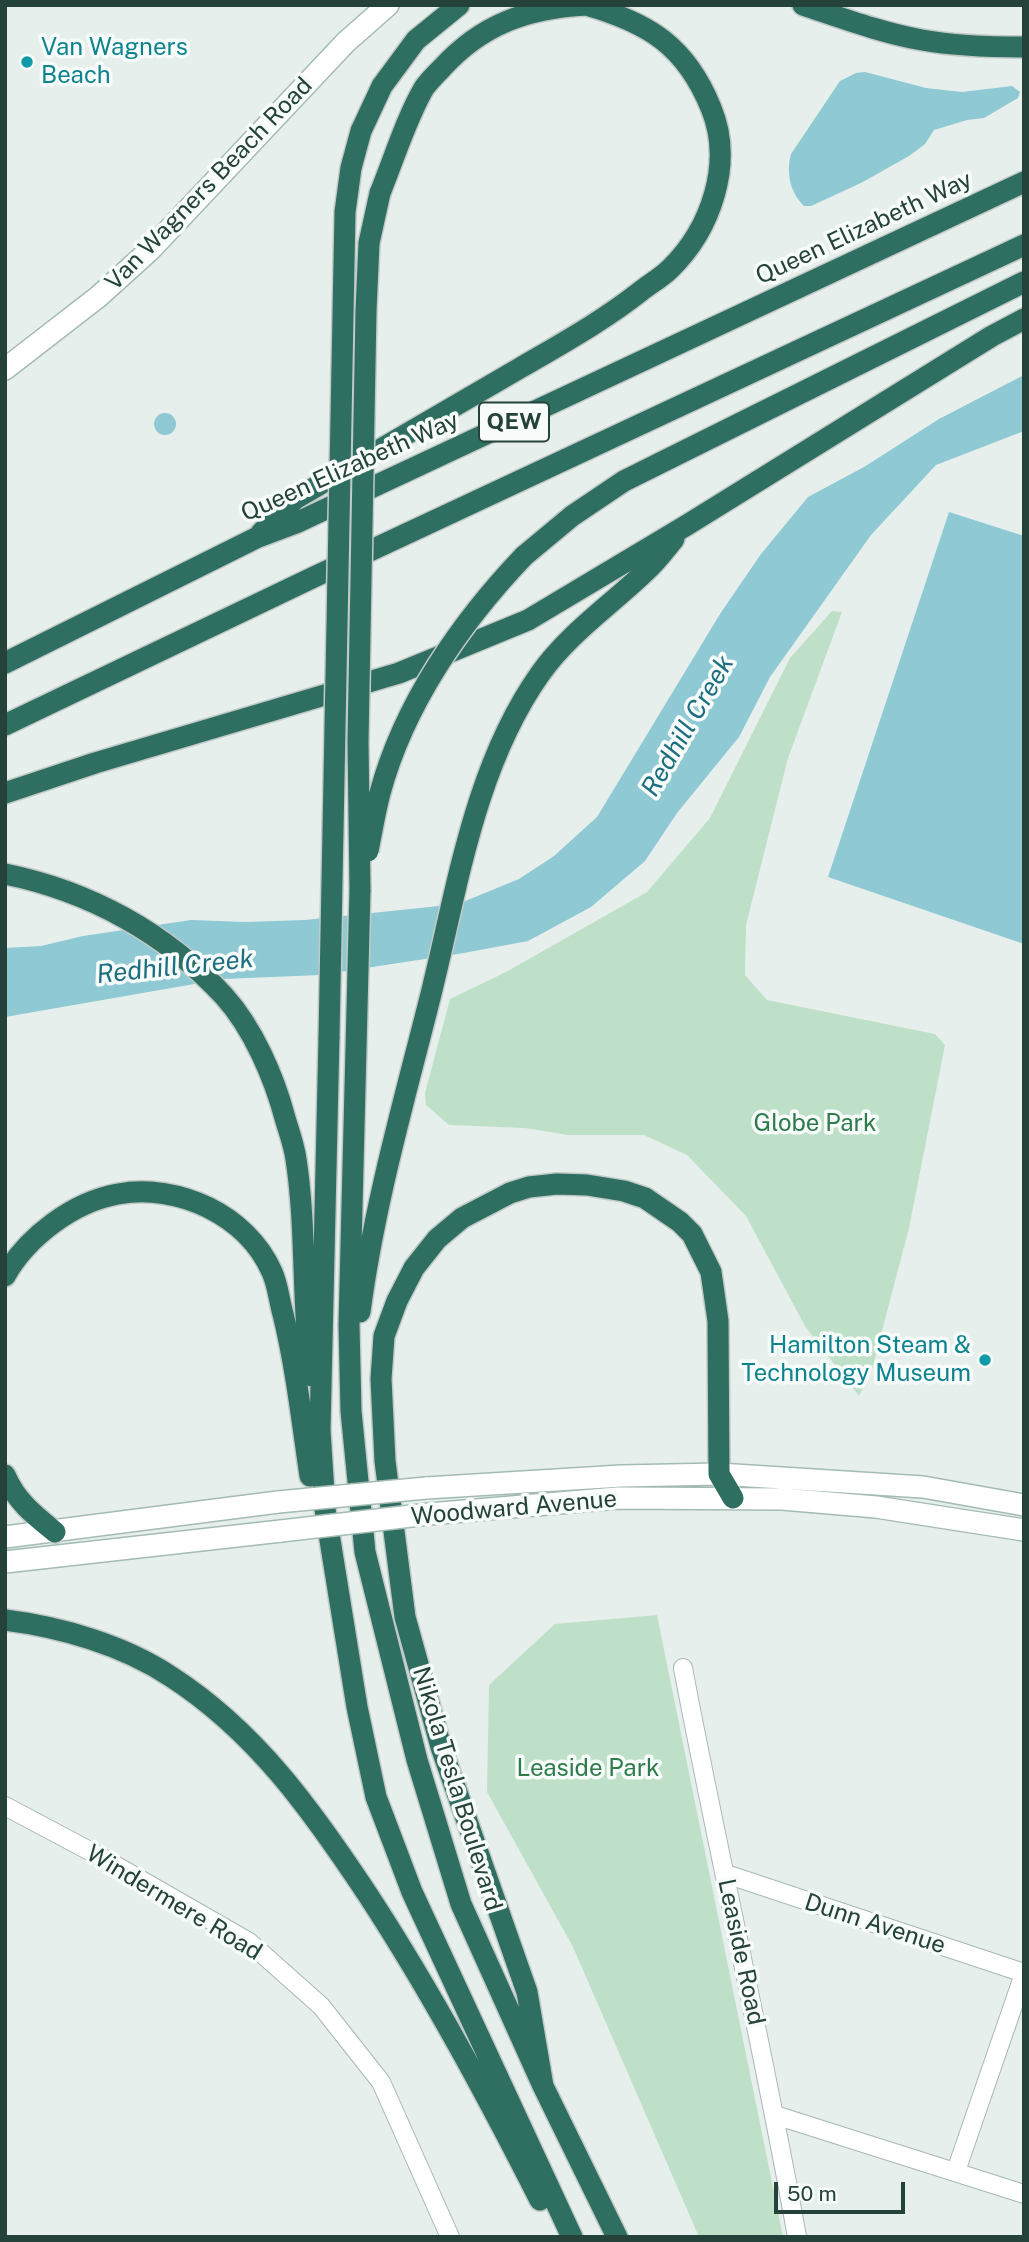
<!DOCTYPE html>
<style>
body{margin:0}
#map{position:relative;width:1029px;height:2242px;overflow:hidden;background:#e6efeb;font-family:"Public Sans",sans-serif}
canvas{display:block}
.frame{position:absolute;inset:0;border:7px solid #24423a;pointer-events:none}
.scale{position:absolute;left:774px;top:2182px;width:131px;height:32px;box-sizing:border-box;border:4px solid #24423a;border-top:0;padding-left:9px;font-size:21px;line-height:24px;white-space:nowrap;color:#24423a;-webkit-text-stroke:5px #f7fbf9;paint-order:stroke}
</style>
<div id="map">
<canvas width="1029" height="2242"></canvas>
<div class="frame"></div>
<div class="scale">50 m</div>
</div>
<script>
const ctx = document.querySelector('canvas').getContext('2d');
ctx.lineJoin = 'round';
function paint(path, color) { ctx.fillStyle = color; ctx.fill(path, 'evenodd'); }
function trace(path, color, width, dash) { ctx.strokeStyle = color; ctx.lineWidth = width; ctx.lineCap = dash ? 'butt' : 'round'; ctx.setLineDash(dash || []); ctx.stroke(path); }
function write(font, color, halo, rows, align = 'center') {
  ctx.font = font + ' "Public Sans",sans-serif'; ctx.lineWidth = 7; ctx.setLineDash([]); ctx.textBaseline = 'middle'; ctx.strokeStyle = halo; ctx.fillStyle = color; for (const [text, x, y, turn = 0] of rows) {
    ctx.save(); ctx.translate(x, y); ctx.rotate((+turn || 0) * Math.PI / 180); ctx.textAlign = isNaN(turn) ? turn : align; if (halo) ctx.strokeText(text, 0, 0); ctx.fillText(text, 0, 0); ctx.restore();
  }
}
paint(new Path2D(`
 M832 611 842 612 788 758 746 925 745 975 767 1000 935 1034 945 1045 909 1228 871 1373 859 1396 805 1326 746 1216 687 1155 644 1135H568L525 1128 449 1125 426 1105 425 1093 450 999 506 972 647 892 710 818 790 658Z
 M657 1615 783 2237H699L573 1947 487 1792 489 1685 555 1624Z`), '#bfe0c8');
paint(new Path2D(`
 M865 72 926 88 962 92 1012 86 1020 92 1018 98 984 118 967 120 934 130 925 144 909 156 861 183 811 206H804C790 192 786 173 791 154L840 81 856 73Z
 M1024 375V431L936 465 871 535 770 677 739 737 677 813 645 861 591 907 528 941 464 953 320 975 223 979 5 1017V948L41 946 83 936 191 920 245 922 305 920 458 904 519 879 554 856 597 817 720 614 761 554 808 497 864 467 939 419Z
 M154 424a11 11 0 1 1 22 0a11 11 0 1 1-22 0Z
 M949 512 1024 536V944L828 877Z`), '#8ec9d4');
const street = new Path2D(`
 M683 1668C719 1858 763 2046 797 2237
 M5 1806 101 1857 249 1942 321 2006 381 2082 450 2237
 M726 1874 1024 1973
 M775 2115 1024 2194
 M956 2171 1024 1974`);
const secondary = new Path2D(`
 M5 369 98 297 150 250 346 42 388 5
 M426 1488 621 1476 719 1474 923 1487 1024 1505
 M429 1514 618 1498 782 1499 876 1507 1024 1530
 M5 1537 278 1502
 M5 1562 281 1531`);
const highway = new Path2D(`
 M803 5C842 18 882 33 922 40 955 46 990 47 1024 47
 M361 131 382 86 416 40 459 5
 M380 193C394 159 406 119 424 88 429 81 436 74 442 68 482 24 528 8 586 5
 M261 533 295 499C370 456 445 412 520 368 561 344 603 321 641 291 650 284 662 277 670 269 711 229 734 163 711 108 686 46 649 23 586 5
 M524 556 572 516 624 481 1024 282
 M5 663 256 538 296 523 1024 182
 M5 725 314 577 1024 245
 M5 793 95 763 399 673 528 620 687 525 992 336 1024 319
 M5 874C89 891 166 933 224 996 253 1028 274 1077 285 1118 289 1132 294 1145 296 1159 307 1231 301 1304 312 1376
 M360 890 349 1325 351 1411 365 1552 417 1760 461 1904 543 2086 617 2237
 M329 1037 320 1430 325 1509 357 1707 376 1797 412 1892 572 2237
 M5 1276C27 1237 73 1202 118 1194 178 1183 247 1215 272 1272 278 1285 279 1300 283 1314 296 1367 302 1422 310 1476
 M360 1312C374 1206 403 1105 429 1002 457 892 473 769 540 674 569 633 611 605 646 571 657 561 665 550 674 539
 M5 1475C16 1501 34 1515 55 1532
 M5 1620C61 1627 123 1645 170 1676 256 1731 313 1812 368 1895 432 1993 487 2096 540 2200
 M543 2086 527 1992 441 1747 405 1617 385 1461 381 1379 384 1336 397 1301 414 1268 437 1239 462 1218 510 1193 529 1187 557 1184 587 1185 624 1191 645 1198 680 1222 692 1234 711 1272 718 1321 719 1474 733 1498`);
trace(street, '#a8b8b2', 20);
trace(secondary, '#a4bbb3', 24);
trace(highway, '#c2cac8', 24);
trace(street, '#fff', 18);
trace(secondary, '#fff', 21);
trace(highway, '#2f6f62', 21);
const secondaryBridge = new Path2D(`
 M278 1502 426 1488
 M281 1531 429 1514`);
const highwayBridge = new Path2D(`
 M368 851C372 831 375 812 380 793 404 704 461 622 524 556
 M360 890 358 741 366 311 369 243 380 193
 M329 1037 345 212 351 168 361 131`);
trace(secondaryBridge, '#a4bbb3', 24, []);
trace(highwayBridge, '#c2cac8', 24, []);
trace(secondaryBridge, '#fff', 21);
trace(highwayBridge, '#2f6f62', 21);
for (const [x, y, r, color] of [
 [27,62,7,"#0f9aa8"],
 [985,1360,7,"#0f9aa8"]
]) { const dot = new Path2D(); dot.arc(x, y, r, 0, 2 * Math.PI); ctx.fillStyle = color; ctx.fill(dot); trace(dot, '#f7fbf9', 2.5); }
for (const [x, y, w] of [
 [514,422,70]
]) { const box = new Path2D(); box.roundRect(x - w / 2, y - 19.5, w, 39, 5); ctx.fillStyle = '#f7fbf9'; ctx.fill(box); trace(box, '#24423a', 2); }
write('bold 23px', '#24423a', null, [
 ["QEW",514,422]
]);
write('24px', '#0d838f', '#f7fbf9', [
 ["Van Wagners",41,48],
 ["Beach",41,76],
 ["Hamilton Steam &",971,1346,"right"],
 ["Technology Museum",971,1374,"right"]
], 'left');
write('24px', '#24423a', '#f7fbf9', [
 ["Van Wagners Beach Road",209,184,-46],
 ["Queen Elizabeth Way",864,228,-25],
 ["Queen Elizabeth Way",350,467,-24],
 ["Woodward Avenue",514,1508,-5],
 ["Nikola Tesla Boulevard",457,1789,73],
 ["Windermere Road",174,1903,31],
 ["Dunn Avenue",875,1924,18],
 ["Leaside Road",741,1952,78]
]);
write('24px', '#2d7a4b', '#f7fbf9', [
 ["Globe Park",815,1124],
 ["Leaside Park",588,1769]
]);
write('italic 26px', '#1c6f80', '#f7fbf9', [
 ["Redhill Creek",688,726,-60],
 ["Redhill Creek",175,967,-6]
]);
</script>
